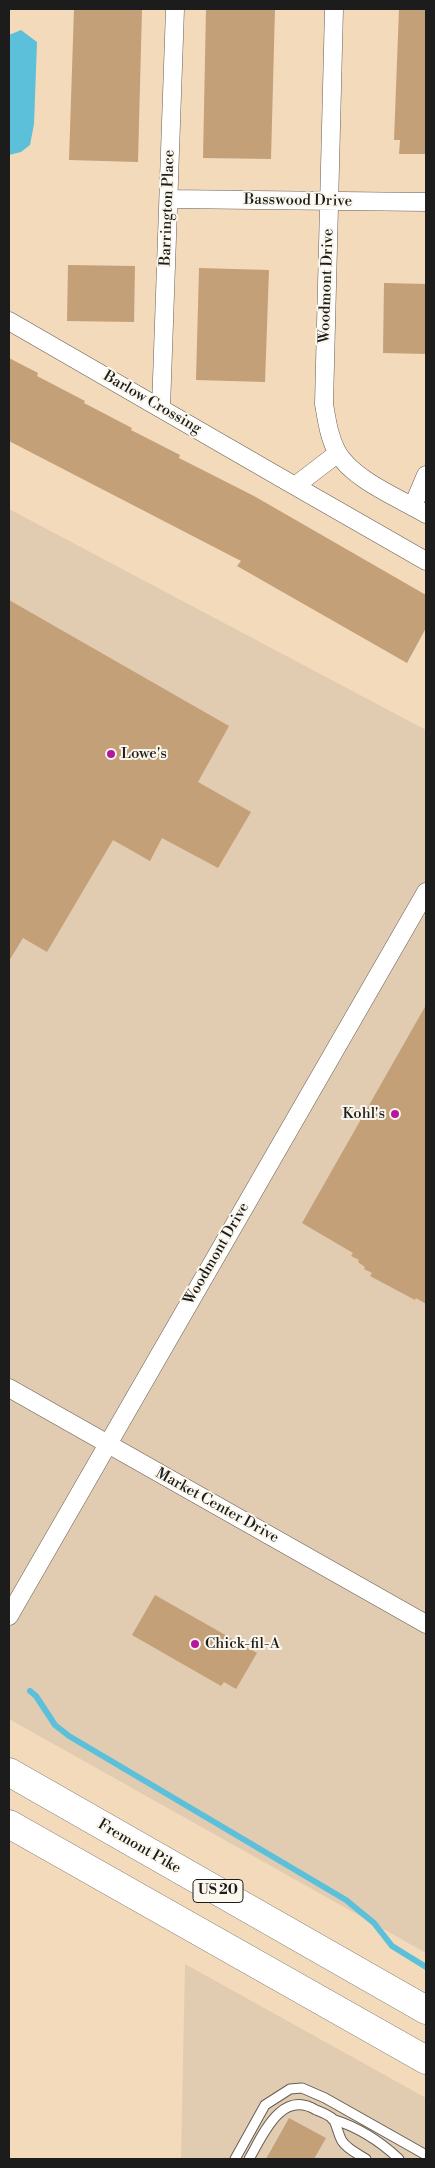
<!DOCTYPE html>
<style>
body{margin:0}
#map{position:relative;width:435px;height:2168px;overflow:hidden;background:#f3dabb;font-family:"Libre Bodoni",serif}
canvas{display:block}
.frame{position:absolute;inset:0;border:10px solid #1c1c1c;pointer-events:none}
</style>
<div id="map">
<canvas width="435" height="2168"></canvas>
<div class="frame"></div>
</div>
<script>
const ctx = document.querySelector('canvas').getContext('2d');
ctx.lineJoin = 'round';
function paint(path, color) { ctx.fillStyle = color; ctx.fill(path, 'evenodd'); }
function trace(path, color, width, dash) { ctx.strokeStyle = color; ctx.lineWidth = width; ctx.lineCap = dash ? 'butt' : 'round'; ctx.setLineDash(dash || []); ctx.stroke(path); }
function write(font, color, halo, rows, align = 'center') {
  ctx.font = font + ' "Libre Bodoni",serif'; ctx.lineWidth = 4; ctx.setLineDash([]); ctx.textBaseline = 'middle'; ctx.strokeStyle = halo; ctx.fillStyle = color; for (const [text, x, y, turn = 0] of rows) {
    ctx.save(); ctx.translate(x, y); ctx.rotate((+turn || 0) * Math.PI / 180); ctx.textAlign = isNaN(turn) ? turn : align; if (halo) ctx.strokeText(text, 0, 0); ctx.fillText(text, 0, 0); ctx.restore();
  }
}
paint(new Path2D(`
 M9 509 426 730V1953L9 1719Z
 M185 1964 426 2098V2159H181Z`), '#e1ccb1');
paint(new Path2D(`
 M21 30 37 42 34 124 30 145 21 152 9 155V35Z`), '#5cc0da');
trace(new Path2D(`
 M30 1691 36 1696 55 1725 69 1736 346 1900 374 1923 392 1946 426 1967`), '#5cc0da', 6);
paint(new Path2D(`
 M74 9H142L138 162 69 160Z
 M206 9H275L271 159 203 158Z
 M399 9H426V154H399L400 140H394Z
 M68 265 135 266 134 322 67 321Z
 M199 268 269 270 265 382 196 380Z
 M384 283 426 284V354L383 353Z
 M9 358 38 373 37 376 85 401 84 403 132 428 131 430 180 455 179 458 254 496 426 595V628L407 663 237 566 241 561 9 441Z
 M9 600 229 726 198 782 251 812 218 868 162 838 150 861 113 840 47 952 23 938 9 961Z
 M426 1005V1304L416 1298 415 1300 370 1276 372 1273 364 1269 365 1267 358 1262 359 1260 351 1256 353 1253 302 1223Z
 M155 1595 257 1653 236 1689 224 1682 221 1686 132 1635Z
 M289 2118 326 2138 314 2159H266Z`), '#c3a078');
const lane = new Path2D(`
 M332 2119C358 2127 380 2141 399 2159
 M235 2159 265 2105 290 2089 302 2088 325 2098 426 2155
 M249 2159C263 2135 281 2089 316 2110 321 2112 329 2115 333 2119 337 2125 338 2134 342 2141 347 2149 358 2154 366 2159`);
const street = new Path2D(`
 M334 9 324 404C327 421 329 437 337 452 353 480 399 498 426 514
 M169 199 426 202
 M9 321 295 486 338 453
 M161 408 175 9
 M295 486 426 561
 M413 506 426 475
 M9 1388 426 1624
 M9 1616 426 892`);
const highway = new Path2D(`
 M9 1772 426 2010
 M9 1824 426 2060`);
trace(lane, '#675e54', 11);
trace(street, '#675e54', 19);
trace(highway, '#675e54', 29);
trace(lane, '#fff', 9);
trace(street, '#fff', 18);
trace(highway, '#fff', 28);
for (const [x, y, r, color] of [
 [111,754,5,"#b5179e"],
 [395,1114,5,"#b5179e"],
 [195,1644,5,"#b5179e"]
]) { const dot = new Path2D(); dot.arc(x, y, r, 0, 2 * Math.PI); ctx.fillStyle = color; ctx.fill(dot); trace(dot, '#fbf7ec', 2); }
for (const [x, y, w] of [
 [218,1891,50]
]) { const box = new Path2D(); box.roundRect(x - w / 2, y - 11.5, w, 23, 4); ctx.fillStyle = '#fbf7ec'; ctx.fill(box); trace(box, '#1c1c1c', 1); }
write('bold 14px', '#1c1c1c', null, [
 ["US 20",218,1891]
]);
write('15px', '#1c1c1c', '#fbf7ec', [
 ["Basswood Drive",298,201,1],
 ["Barrington Place",168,208,-88],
 ["Woodmont Drive",327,286,-88],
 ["Barlow Crossing",152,403,30],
 ["Woodmont Drive",217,1254,-60],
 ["Market Center Drive",217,1506,29],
 ["Fremont Pike",139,1847,30]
]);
write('15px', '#1c1c1c', '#fbf7ec', [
 ["Lowe's",121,754],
 ["Kohl's",385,1114,"right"],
 ["Chick-fil-A",205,1644]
], 'left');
</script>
